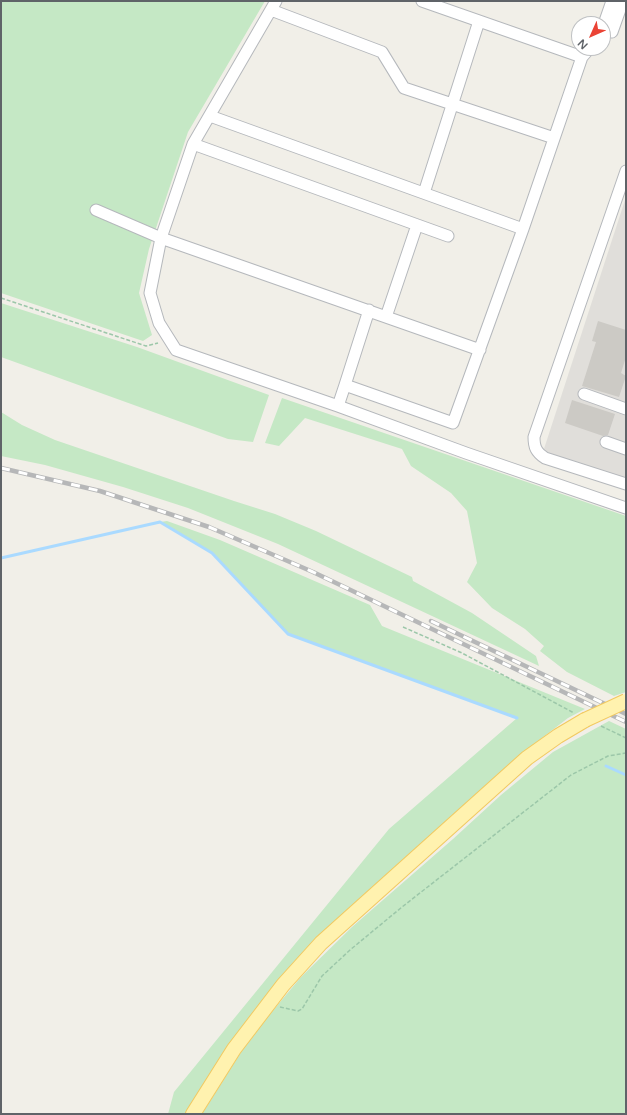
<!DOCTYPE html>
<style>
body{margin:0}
#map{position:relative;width:627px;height:1115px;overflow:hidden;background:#f1efe8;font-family:"Varela Round",sans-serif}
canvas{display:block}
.frame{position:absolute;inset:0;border:2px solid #5f6368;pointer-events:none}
.north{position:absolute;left:571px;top:16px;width:40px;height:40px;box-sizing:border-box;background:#fff;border:1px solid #bfc1c3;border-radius:50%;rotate:225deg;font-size:11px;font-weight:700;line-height:16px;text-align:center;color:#5f6368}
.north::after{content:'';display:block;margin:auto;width:14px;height:18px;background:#ea4335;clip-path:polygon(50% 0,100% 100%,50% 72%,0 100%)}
</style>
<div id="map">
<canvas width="627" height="1115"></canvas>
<div class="frame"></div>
<div class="north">N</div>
</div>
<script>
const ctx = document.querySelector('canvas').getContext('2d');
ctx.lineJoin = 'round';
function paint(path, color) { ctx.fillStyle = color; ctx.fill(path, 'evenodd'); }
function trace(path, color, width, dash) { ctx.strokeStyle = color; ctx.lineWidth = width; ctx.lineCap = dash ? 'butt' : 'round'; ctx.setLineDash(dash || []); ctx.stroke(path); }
paint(new Path2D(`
 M626 197V480L543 452Z`), '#e0deda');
paint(new Path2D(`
 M1 1H265L188 132 149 249 139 293 152 335 143 341 1 293Z
 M1 303 137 347 269 395 253 442 228 439 1 357Z
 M282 398 626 516V692L614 696 567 672 540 651 544 646 525 629 492 608 467 582 477 563 467 511 451 493 411 466 402 449 305 418 279 446 265 443Z
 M1 412 22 425 55 440 234 501 275 514 316 531 412 577 413 581 472 613 536 656 539 666 278 544 188 508 123 487 45 465 1 456Z
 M167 521 220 540 370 605 382 626 585 709 568 718 520 755 359 899 312 944 186 1114H168L174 1092 389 829 517 718 289 634 212 553 160 522Z
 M609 721 626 729V1114H202L241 1052 265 1020 301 977 352 927 453 839 501 795 553 752Z`), '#c5e8c5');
trace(new Path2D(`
 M1 558 160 522 212 553 288 634 517 718
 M606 766 626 775`), '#aadaff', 3);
paint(new Path2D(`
 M598 321 626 330V357L621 373 626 376 619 397 582 386 596 342 592 341Z
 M572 400 615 414 608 435 603 436 565 423Z`), '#cccac5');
const minor = new Path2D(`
 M276 1 193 144 161 238 150 293 159 323 176 350 338 406 466 453 626 508
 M422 1 582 57
 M271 10 382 52 404 88 554 138
 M603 27 612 1
 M612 32 623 1
 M210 116 523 229
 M193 144 448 236
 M626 171 534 437C534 447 536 452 545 458L626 484
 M424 193 479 21
 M96 210 161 238 480 350
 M386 317 417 225
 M345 385 369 310
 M584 394 626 409
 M338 406 345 385 453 423 523 229 582 57 590 48
 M606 442 626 449`);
const major = new Path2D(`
 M193 1114 234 1049 283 985 321 943 527 758 558 736 585 720`);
trace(minor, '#b5b8bc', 13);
trace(major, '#f2c960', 16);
trace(new Path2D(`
 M1 298 146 346 158 343
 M403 627 462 653 574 713
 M601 726 626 738
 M280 1007 298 1011 302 1009 322 976 350 950 402 907 571 775 608 756 626 753`), '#9cc7a9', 1.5, [4, 2]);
trace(minor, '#fff', 11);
trace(major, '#fff2af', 14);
const rail = new Path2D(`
 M1 468 100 491 209 527 313 572 626 722
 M431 621 626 714`);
trace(rail, '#b6b7b8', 4.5);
trace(rail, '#fff', 3, [9]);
const majorBridge = new Path2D(`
 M585 720 626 701`);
trace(majorBridge, '#f2c960', 16, []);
trace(majorBridge, '#fff2af', 14);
</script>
